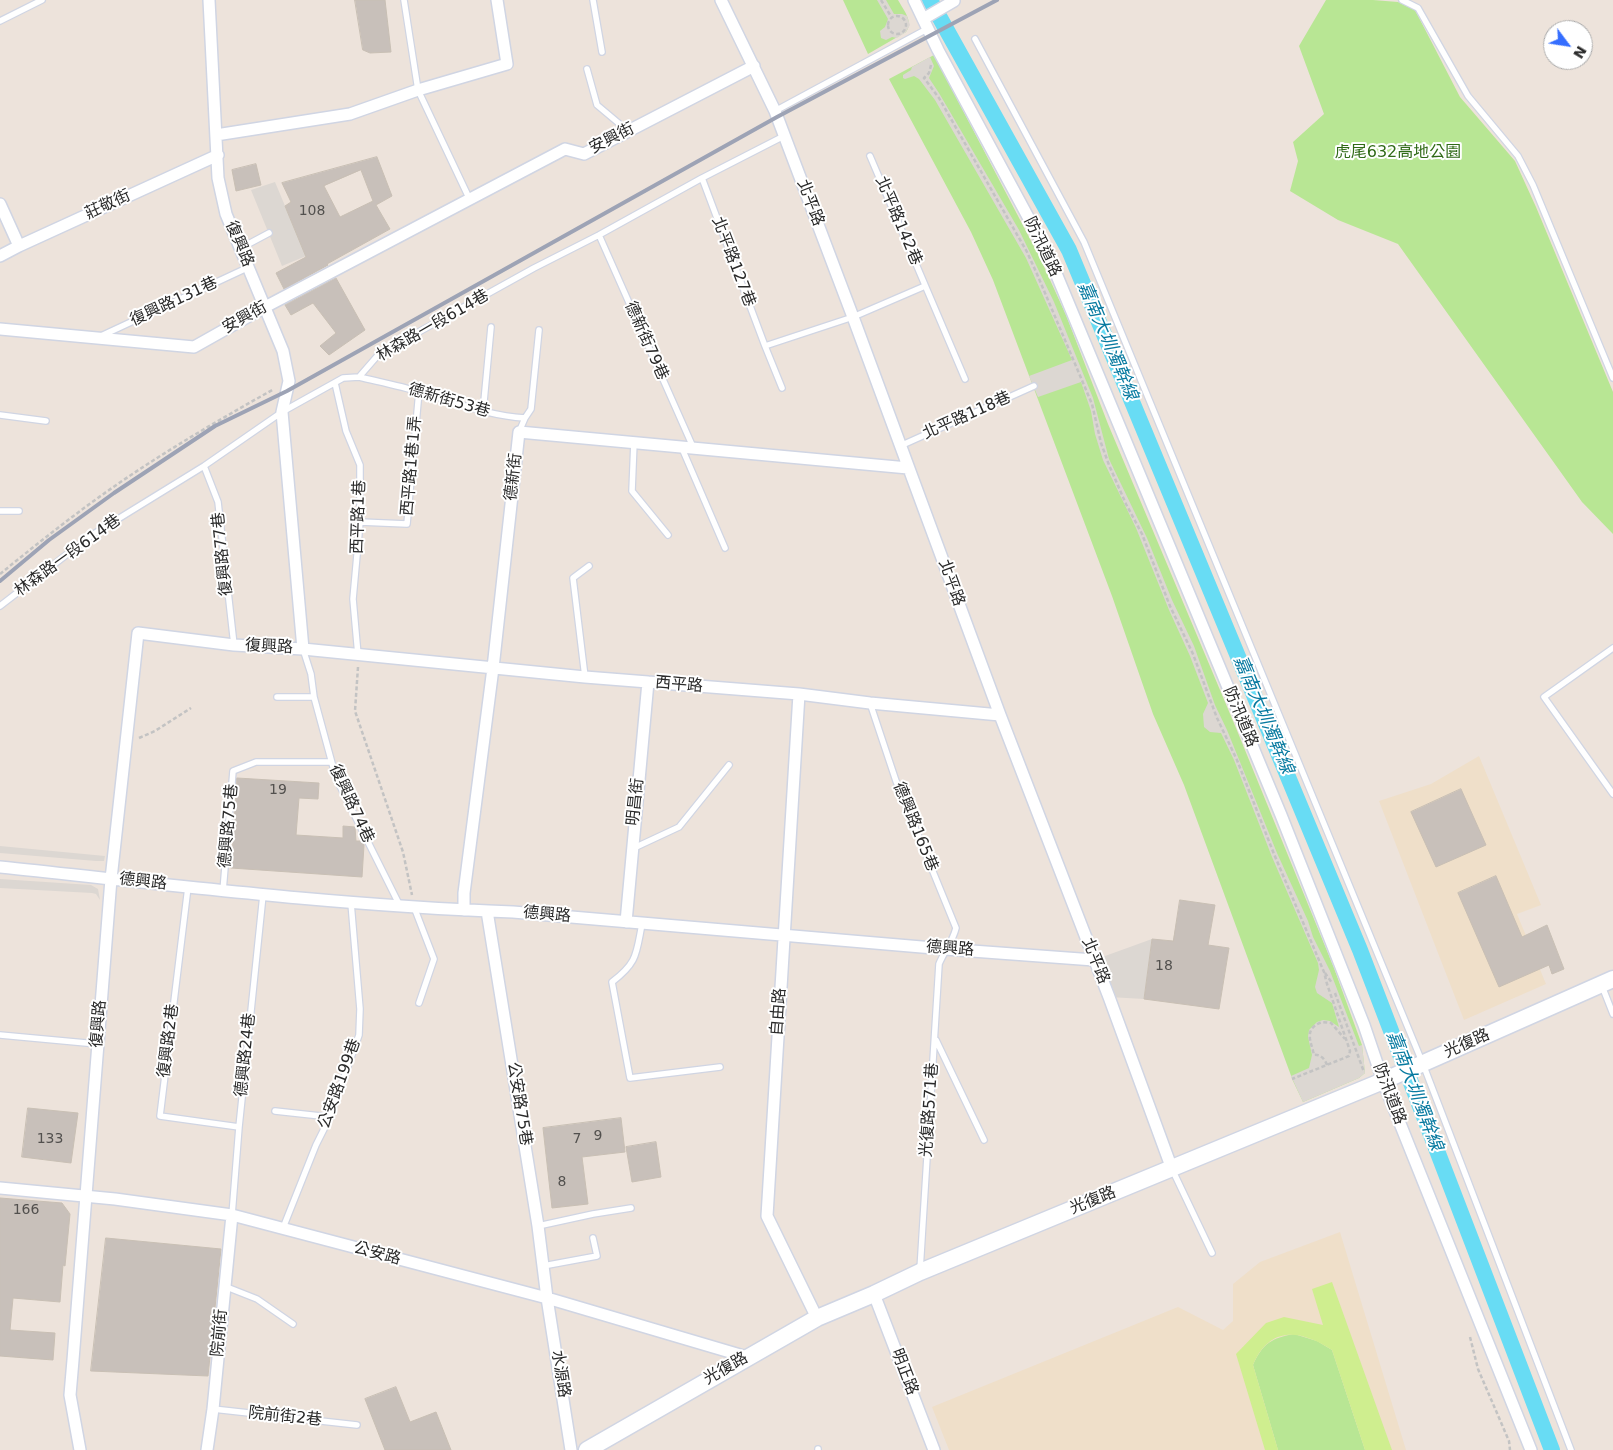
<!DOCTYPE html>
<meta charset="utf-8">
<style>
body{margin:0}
#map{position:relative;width:1613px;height:1450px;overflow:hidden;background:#ede3db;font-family:"DejaVu Sans",sans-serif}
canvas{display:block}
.north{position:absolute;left:1543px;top:20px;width:50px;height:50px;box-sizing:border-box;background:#fff;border:1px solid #aaa;border-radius:50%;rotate:121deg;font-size:14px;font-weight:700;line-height:20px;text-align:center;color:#2a2a2a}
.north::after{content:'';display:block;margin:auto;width:18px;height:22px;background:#356eff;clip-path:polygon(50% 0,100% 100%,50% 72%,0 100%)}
</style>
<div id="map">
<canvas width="1613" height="1450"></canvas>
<div class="north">N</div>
</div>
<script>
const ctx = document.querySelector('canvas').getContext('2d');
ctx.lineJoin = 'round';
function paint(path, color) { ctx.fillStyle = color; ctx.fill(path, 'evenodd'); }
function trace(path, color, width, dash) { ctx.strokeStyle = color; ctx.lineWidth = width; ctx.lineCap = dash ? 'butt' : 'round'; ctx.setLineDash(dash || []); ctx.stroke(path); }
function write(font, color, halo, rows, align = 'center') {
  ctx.font = font + ' "DejaVu Sans","Noto Sans TC",sans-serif'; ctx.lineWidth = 4; ctx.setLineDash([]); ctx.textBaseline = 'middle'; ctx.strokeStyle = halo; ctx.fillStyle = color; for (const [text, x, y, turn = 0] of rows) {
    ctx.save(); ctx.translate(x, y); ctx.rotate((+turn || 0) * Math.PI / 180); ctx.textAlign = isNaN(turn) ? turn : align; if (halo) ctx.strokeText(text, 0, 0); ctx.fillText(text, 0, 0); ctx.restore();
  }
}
paint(new Path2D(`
 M1479 756 1541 905 1517 914 1546 984 1464 1020 1379 801 1431 784Z
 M1340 1232 1406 1450H949L932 1407 1178 1307 1223 1330 1233 1321V1284L1260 1262Z`), '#efdfc9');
paint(new Path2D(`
 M843 0H898C904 11 914 22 906 32L868 54Z
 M1326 0H1373L1398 2 1415 10 1460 97 1515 161 1536 207 1613 392V534L1582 502 1398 244 1338 220 1290 191 1298 161 1293 142 1324 114 1299 46Z
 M934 55 1041 260 1066 315 1108 424 1236 728 1334 968 1362 1045 1365 1073 1359 1078 1303 1102 1293 1081 1184 785 1153 714 1112 596 993 280 971 232 889 79Z
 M1294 1334 1317 1341 1332 1350 1365 1450H1278L1253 1365C1263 1343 1272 1338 1294 1334Z`), '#b8e694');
paint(new Path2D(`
 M1332 1282 1392 1450H1365L1332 1350C1301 1330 1270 1325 1253 1365L1278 1450H1265L1236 1354 1266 1323 1284 1317 1323 1325 1312 1289Z`), '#cfee8f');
paint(new Path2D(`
 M877 0H886L894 14H902L907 16 910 25 906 32 897 38 892 37 886 40 881 38 880 31 885 27 888 19Z
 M930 57 934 66 929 78 939 93 1019 230 1054 302 1093 398 1109 459 1147 538 1172 600 1194 646 1215 705 1227 730 1277 853 1308 921 1313 937 1330 971 1359 1046 1362 1045 1365 1073 1359 1078 1303 1102 1291 1076 1309 1068 1312 1055 1308 1037 1309 1030 1317 1022 1323 1020 1330 1021 1339 1027 1332 1003 1317 993 1315 987 1319 970 1318 963 1272 857 1234 760 1221 733 1210 732 1204 727 1203 714 1208 703 1190 656 1169 610 1136 528 1103 460 1095 434 1091 411 1081 382 1038 397 1029 376 1072 360 1026 258 935 100 919 79 914 76 905 79 903 78V75L911 70 912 67Z
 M275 182 306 256 282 266 251 190Z
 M0 846 105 856 104 861H96L0 853Z
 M0 879 91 885 98 889 100 900 96 894 92 893 0 888Z
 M1152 939 1144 999 1109 997 1094 960Z`), '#dcd7d2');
trace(new Path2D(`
 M930 0 1069 250 1360 950 1552 1450`), '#68dcf4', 16);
const building = new Path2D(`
 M355 0H385L391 52 370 53 363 50Z
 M377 157 392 196 376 205 390 229 327 264 328 265 284 289 276 273 306 257 285 206 291 202 282 183ZM361 170 373 201 340 217 324 186Z
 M256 164 261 185 236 191 232 170Z
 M336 278 365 330 329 355 320 346 336 333 313 303 291 315 285 305Z
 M237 778 319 783 318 799 299 798 296 835 343 838V826L355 827 356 841H362L364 845 362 877 231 868Z
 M1461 789 1486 845 1436 867 1411 812Z
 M1496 876 1522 937 1547 925 1564 969 1552 974 1549 965 1499 987 1458 893Z
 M1180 900 1215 905 1208 945 1229 948 1219 1009 1144 999 1152 939 1173 941Z
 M28 1108 78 1113 71 1163 22 1157Z
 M621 1118 625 1152 582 1157 588 1204 552 1208 543 1128Z
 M656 1142 661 1177 632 1182 626 1147Z
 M0 1198 62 1203 70 1214 65 1266 63 1265 60 1302 13 1298 10 1330 55 1333 53 1360 0 1356Z
 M106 1238 221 1249 208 1376 91 1371Z
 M396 1387 410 1422 436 1412 451 1450H385L365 1399Z`);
paint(building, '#c8c0ba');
trace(building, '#c8bfb4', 1);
const lane = new Path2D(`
 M404 0 418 90 470 200
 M593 0 602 52
 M1402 0 1418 8 1468 96 1518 156 1533 185 1613 378
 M0 21 42 0
 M975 39 1084 242 1423 1064 1571 1450
 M587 69 597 105 628 131
 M775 111 927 29
 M870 156 965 379
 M702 178 765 346 853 317 925 286
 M599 235 693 447
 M239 249 269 233
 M101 336 249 267
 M765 346 782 388
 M359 377C380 382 400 386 420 392 455 402 488 416 525 418L519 432
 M335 383 346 431 360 465V522L353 599 358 655
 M483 412 491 327
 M0 415 46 421
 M525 418 531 409 539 330
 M634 442 632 491 668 535
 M681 446 725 548
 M900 446 1034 386
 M204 466 218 502 234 645
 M0 511H19
 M360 522 407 524 419 391
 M0 606 92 535 204 466 282 412 343 378 359 377 379 354 534 268 599 235 702 178 784 136
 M1613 648 1544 697 1613 794
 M303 649 311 674 314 697 336 778 400 906
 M585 677 573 578 589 566
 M277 697H314
 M870 703 896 781 956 928C953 941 944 952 939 964L920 1270
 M634 848 679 827 729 765
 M188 887 160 1116 239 1127
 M223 891 233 771 256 762H331
 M414 907 434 959 419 1003
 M642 924C636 954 638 962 612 982L630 1078 720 1067
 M1602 986 1613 1014
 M0 1035 97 1044
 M936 1040 984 1140
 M275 1111 330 1117
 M1172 1169 1212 1253
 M232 1215 239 1127 263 895
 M538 1226 593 1214 631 1208
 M283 1228 316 1145 330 1117 359 1035 360 1009 351 903
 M543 1266 597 1256 593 1238
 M224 1286 257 1299 293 1324
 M213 1409 357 1425
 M818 1449V1450`);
const street = new Path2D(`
 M209 0 218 178 226 214 283 351 289 381 282 412 303 649
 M721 0 775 111 853 317 1000 715 1109 997 1172 1169
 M914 0 938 50 1048 254 1281 815 1364 1025 1383 1081 1531 1450
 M923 19 954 1
 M216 135 350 114 418 90 507 64 497 0
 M0 204 19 246
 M0 256 19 246 218 155
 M0 329 194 347 265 307 565 149 584 154 754 66
 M799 694 767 1216 817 1318
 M0 867C171 885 341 906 513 912L945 949 1094 960
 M464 910V893L493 668 519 432 908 468
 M487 911 538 1226 547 1298 571 1450
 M626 922 648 682
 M0 1188 115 1199 232 1215 547 1298 747 1357
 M874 1294 934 1450
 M80 1450 70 1395 73 1360 111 879 138 633 234 645 303 649 585 677 799 694 870 703 1000 715
 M207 1450 213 1409 232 1215`);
const secondary = new Path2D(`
 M587 1450 817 1318 874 1294 920 1272 1383 1081 1613 979`);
trace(lane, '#d0d5e3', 8);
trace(street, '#d0d5e3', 14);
trace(secondary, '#d0d5e3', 19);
trace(new Path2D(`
 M881 0 892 18
 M888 25a9 9 0 1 1 18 0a9 9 0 1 1-18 0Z
 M931 65 929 73 924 78 939 98 1027 252 1037 274 1092 404 1101 443 1109 465 1126 504 1142 534 1170 606 1193 654 1217 718 1237 760 1274 854 1324 972 1327 984 1347 1042 1350 1051 1349 1056 1292 1079
 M0 574C43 539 87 504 134 473 179 443 226 416 274 389
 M358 667 355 711 403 852 412 895
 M139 738 155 731 191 708
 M1325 973 1332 983
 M1335 993 1364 1072
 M1327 1065C1325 1059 1320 1054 1314 1055 1311 1041 1303 1029 1322 1022L1331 1023 1345 1039
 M1470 1337 1478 1369 1509 1441 1510 1450`), '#c3c3c3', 2.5, [4, 2.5]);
trace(lane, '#fff', 5.5);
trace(street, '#fff', 11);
trace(secondary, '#fff', 16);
trace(new Path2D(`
 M0 581 49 540 114 493 215 426 287 391 777 117 997 0`), '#9da3b5', 4);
write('14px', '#52504e', null, [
 ["108",312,211],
 ["19",278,790],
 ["18",1164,966],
 ["9",598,1136],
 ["133",50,1139],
 ["7",577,1139],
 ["8",562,1182],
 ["166",26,1210]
]);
write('16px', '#2a2a2a', '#fff', [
 ["安興街",612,139,-27],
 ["北平路",810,203,69],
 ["莊敬街",108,205,-25],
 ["北平路142巷",898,221,67],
 ["復興路",239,244,67],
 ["防汛道路",1042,247,64],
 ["北平路127巷",733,262,69],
 ["復興路131巷",174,302,-25],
 ["安興街",245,318,-29],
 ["林森路一段614巷",433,326,-30],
 ["德新街79巷",646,341,66],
 ["德新街53巷",449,401,16],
 ["北平路118巷",967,416,-24],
 ["西平路1巷1弄",412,466,-85],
 ["德新街",514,477,-84],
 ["西平路1巷",359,517,-88],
 ["復興路77巷",223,554,-96],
 ["林森路一段614巷",68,556,-36],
 ["北平路",951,583,70],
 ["復興路",269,647,3],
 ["西平路",679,685,5],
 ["防汛道路",1240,717,67],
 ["明昌街",636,802,-84],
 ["復興路74巷",351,804,65],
 ["德興路75巷",229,826,-85],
 ["德興路165巷",915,827,68],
 ["德興路",143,882,6],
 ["德興路",547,915,5],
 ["德興路",950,949,4],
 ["北平路",1095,961,68],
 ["自由路",779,1012,-86],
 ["復興路",99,1024,-85],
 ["復興路2巷",169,1041,-83],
 ["光復路",1467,1044,-24],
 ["德興路24巷",246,1055,-84],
 ["公安路199巷",340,1084,-70],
 ["防汛道路",1389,1094,69],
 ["公安路75巷",519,1104,81],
 ["光復路571巷",930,1110,-86],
 ["光復路",1093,1201,-22],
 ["公安路",377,1254,15],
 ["院前街",220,1333,-85],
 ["光復路",726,1369,-30],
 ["明正路",904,1372,69],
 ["水源路",560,1374,81],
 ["院前街2巷",285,1417,6]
]);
write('16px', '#306a17', '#fff', [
 ["虎尾632高地公園",1398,153]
]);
write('italic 18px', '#077aa0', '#fff', [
 ["嘉南大圳濁幹線",1107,341,67],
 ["嘉南大圳濁幹線",1263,715,67],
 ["嘉南大圳濁幹線",1414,1091,69]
]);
</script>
